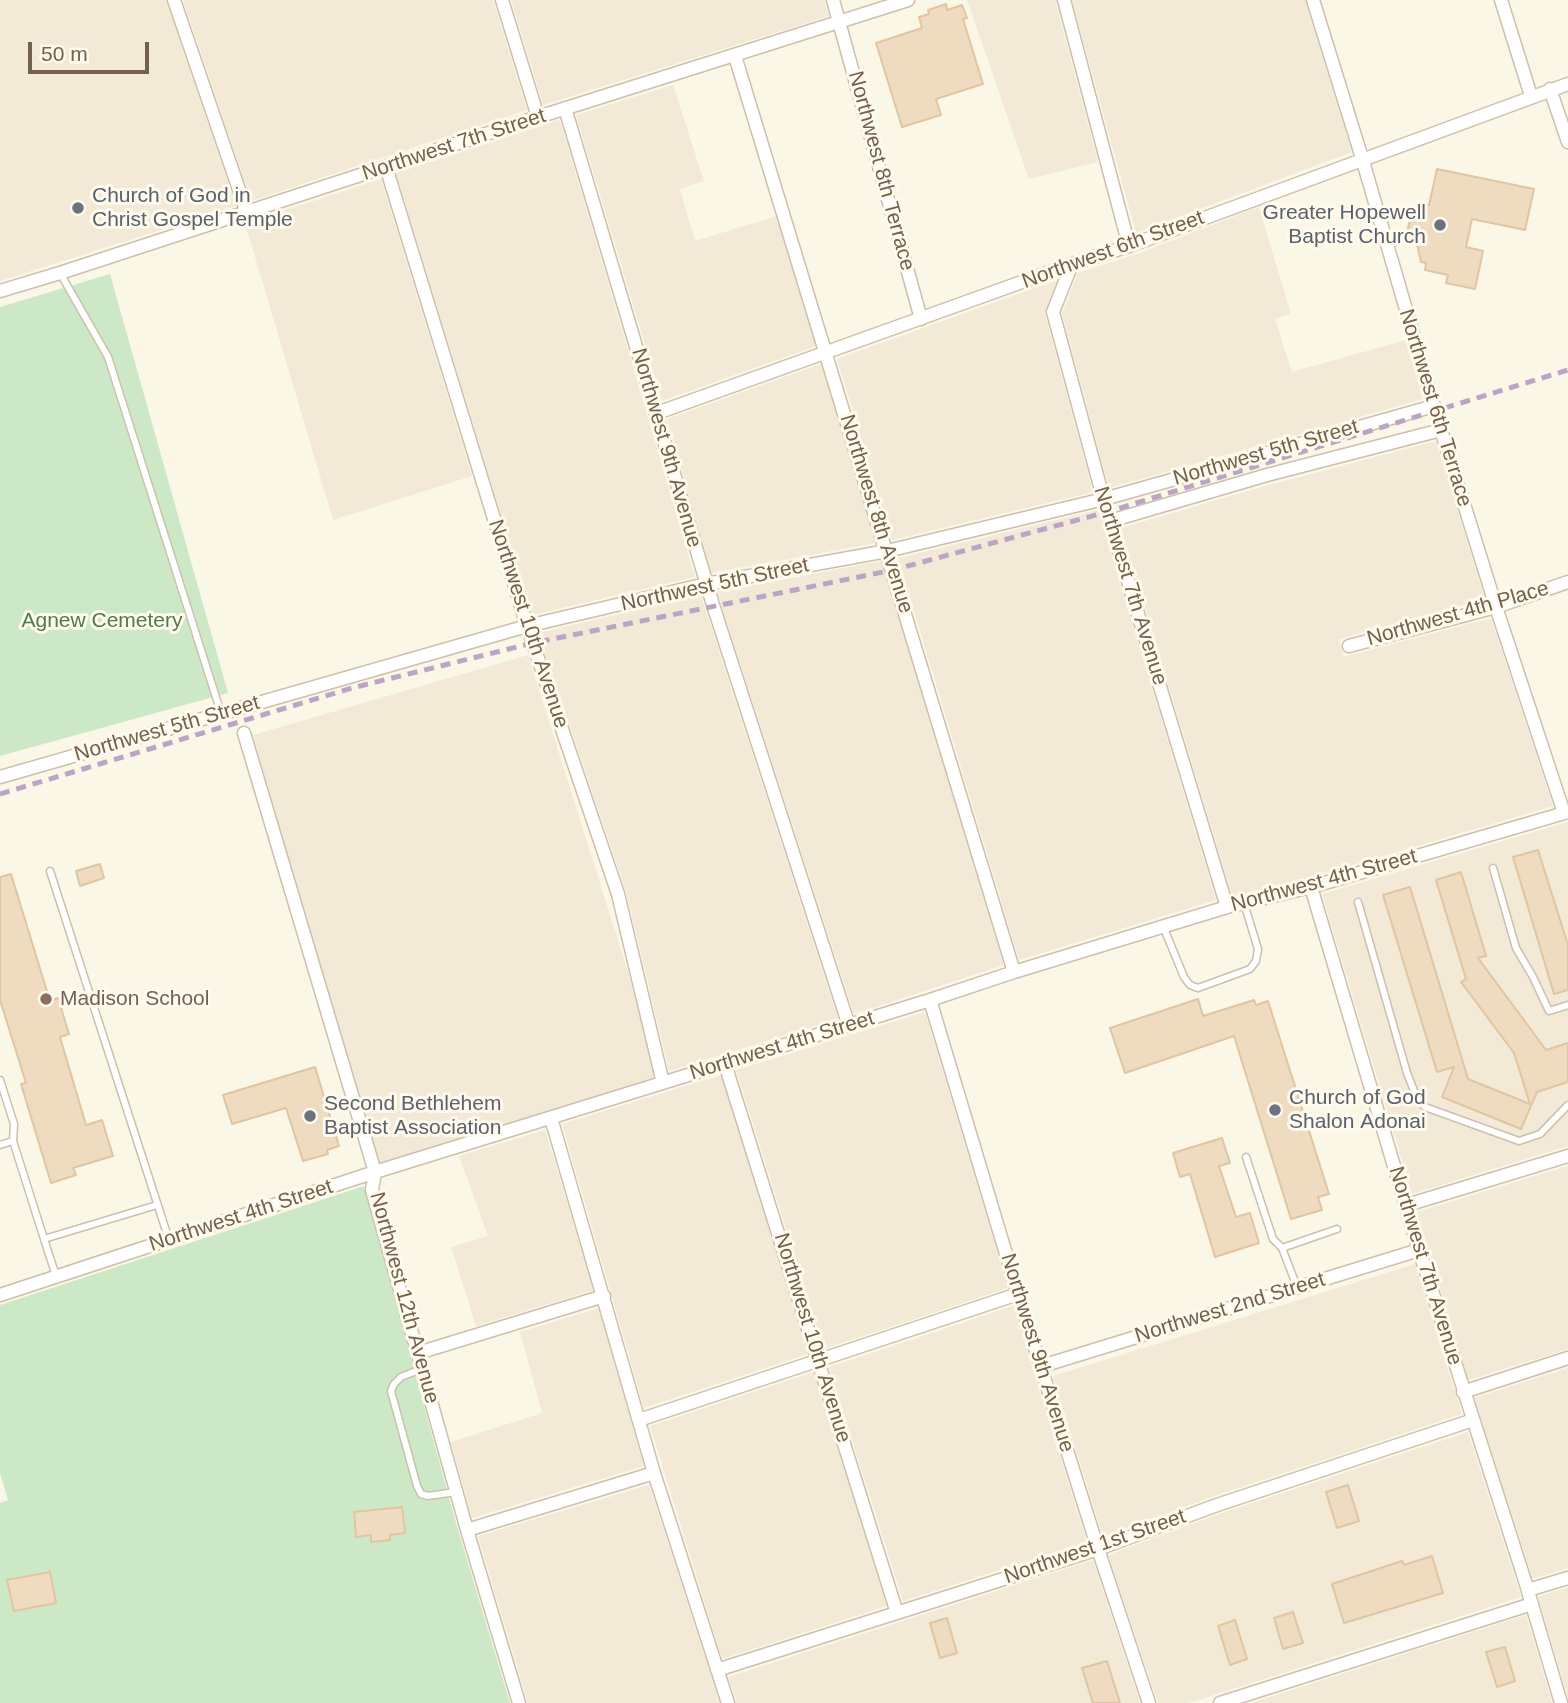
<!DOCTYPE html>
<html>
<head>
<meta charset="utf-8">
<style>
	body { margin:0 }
	#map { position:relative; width:1568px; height:1703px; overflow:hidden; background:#fbf7e7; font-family:Arial,sans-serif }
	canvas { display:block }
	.scale { position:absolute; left:28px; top:42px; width:121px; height:32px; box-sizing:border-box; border:4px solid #73614d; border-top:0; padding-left:9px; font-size:21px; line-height:24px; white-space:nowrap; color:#73614d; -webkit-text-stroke:5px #fefaed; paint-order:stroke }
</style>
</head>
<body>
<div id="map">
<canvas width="1568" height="1703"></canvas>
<div class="scale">50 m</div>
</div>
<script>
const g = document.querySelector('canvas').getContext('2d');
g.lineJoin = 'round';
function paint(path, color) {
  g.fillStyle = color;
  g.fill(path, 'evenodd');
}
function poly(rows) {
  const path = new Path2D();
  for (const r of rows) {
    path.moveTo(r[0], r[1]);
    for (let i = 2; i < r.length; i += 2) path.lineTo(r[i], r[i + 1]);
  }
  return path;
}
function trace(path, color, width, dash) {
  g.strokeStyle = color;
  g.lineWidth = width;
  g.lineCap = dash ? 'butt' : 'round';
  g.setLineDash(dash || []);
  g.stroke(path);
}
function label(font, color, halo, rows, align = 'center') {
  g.font = font + ' Arial,sans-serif';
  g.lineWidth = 6;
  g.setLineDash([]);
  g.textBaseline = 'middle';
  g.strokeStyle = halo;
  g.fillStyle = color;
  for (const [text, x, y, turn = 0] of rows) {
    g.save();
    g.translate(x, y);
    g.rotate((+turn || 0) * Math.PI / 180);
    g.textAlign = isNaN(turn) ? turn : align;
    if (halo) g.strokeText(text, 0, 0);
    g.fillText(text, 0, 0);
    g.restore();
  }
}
paint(poly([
	[0,0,166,0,236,206,0,281],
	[183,0,493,0,527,110,251,201],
	[511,0,824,0,829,16,543,105],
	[967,0,1055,0,1098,162,1029,179],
	[1072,0,1305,0,1352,152,1136,233],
	[673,85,704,181,680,189,695,241,776,216,816,346,662,401,576,115],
	[560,120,695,577,532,615,396,173],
	[381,179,472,476,333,520,245,223],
	[1259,207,1291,314,1275,319,1292,372,1406,340,1423,399,1109,488,1062,313,1078,273,1140,253],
	[1057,280,1045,314,1093,492,892,540,837,359],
	[821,364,876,543,711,573,667,419],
	[1436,441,1485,599,1339,639,1343,657,1491,618,1553,806,1308,878,1232,896,1121,528,1269,485],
	[1098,510,1216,900,1019,960,898,558],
	[882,561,1004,965,854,1014,717,592],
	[701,595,838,1019,669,1071,626,891,538,633],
	[528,655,663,1083,375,1172,253,735],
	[1568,822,1568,1146,1412,1194,1322,894],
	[925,1012,1008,1288,824,1349,736,1070],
	[721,1075,808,1354,644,1408,562,1124],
	[545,1130,594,1290,476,1326,451,1247,488,1236,459,1156],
	[1568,1166,1568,1349,1468,1380,1417,1212],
	[1415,1264,1462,1414,1214,1496,1103,1537,1053,1376],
	[1013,1306,1087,1542,903,1601,829,1367],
	[599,1308,644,1466,472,1518,451,1442,542,1413,520,1332],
	[1568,1368,1568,1568,1533,1579,1474,1398],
	[814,1372,887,1606,722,1659,650,1426],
	[1468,1432,1521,1597,1189,1703,1158,1703,1108,1555,1219,1514],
	[649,1485,720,1703,528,1703,478,1536],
	[1093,1560,1140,1703,737,1703,728,1677],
	[1568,1587,1568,1698,1538,1597],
	[1526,1615,1552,1703,1251,1703]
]), '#f2ead6');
paint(poly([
	[110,274,228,693,0,756,0,307],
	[364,1186,456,1523,510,1703,0,1703,0,1503,8,1500,0,1473,0,1305]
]), '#cde8c6');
const building = poly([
	[946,4,947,10,962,5,967,18,963,19,983,84,936,99,941,115,902,127,876,43,922,28,919,17,929,14,928,10,946,4],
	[1437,169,1534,189,1525,230,1472,219,1466,247,1483,251,1475,289,1446,283,1448,275,1425,270,1426,263,1421,262,1417,244,1405,241,1412,211,1422,213,1424,204,1429,205,1437,169],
	[1538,850,1568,945,1568,990,1554,994,1513,857,1538,850],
	[100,864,104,878,80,886,76,871,100,864],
	[1461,872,1486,956,1478,958,1546,1050,1568,1043,1568,1082,1537,1092,1521,1129,1442,1097,1454,1067,1437,1072,1383,895,1410,887,1468,1079,1530,1104,1514,1053,1461,982,1466,979,1436,880,1461,872],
	[11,874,50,1001,58,998,69,1034,60,1037,86,1125,102,1120,113,1156,73,1168,76,1175,51,1183,21,1084,26,1083,0,1000,0,877,11,874],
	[1198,999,1203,1016,1254,1000,1256,1005,1268,1001,1329,1194,1318,1197,1322,1210,1291,1219,1234,1036,1125,1073,1110,1028,1198,999],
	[315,1067,339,1146,327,1150,328,1154,303,1161,286,1108,232,1124,223,1095,315,1067],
	[1222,1138,1230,1163,1219,1166,1236,1217,1250,1213,1259,1243,1215,1257,1190,1174,1180,1177,1173,1153,1222,1138],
	[1348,1485,1359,1521,1337,1528,1326,1492,1348,1485],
	[402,1507,405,1533,390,1535,390,1540,371,1542,371,1535,356,1537,354,1512,402,1507],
	[1432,1556,1443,1593,1344,1623,1332,1584,1402,1561,1404,1565,1432,1556],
	[50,1572,56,1603,14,1611,7,1580,50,1572],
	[1293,1612,1303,1643,1283,1649,1274,1618,1293,1612],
	[947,1618,957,1653,940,1658,930,1623,947,1618],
	[1235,1620,1247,1659,1230,1665,1218,1626,1235,1620],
	[1505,1647,1515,1681,1497,1687,1486,1652,1505,1647],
	[1107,1661,1120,1703,1093,1703,1082,1668,1107,1661]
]);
paint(building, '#efdbc0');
trace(building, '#e1c5a1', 2);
const service = poly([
	[60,273,108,357,221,713],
	[1493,868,1516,948,1533,977,1549,1011,1568,1005],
	[50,871,169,1240],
	[1358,902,1407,1073,1416,1096,1425,1107,1519,1141,1540,1134,1568,1105],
	[1163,926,1184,977,1190,985,1198,988,1250,969,1256,961,1258,949,1244,903],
	[0,1080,14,1124,13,1141,44,1239,157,1205],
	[0,1145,13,1141],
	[1246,1157,1273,1239,1282,1248,1297,1287],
	[44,1239,56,1276],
	[1282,1248,1337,1229],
	[421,1369,401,1377,394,1384,391,1391,417,1486,421,1494,428,1496,456,1492]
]);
const minor = poly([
	[174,0,247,213],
	[502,0,538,117],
	[833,0,921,319],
	[1064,0,1129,246],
	[1313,0,1362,158,1441,430,1496,607,1564,813],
	[1501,0,1531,96],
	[735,56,1014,972],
	[1550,89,1568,142],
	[565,108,713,605,849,1026],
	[386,167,527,626,618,894,663,1083],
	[1072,264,1053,312,1107,512,1227,907],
	[0,291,60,273,538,117,908,0],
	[657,413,1072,264,1129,246,1568,84],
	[1110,521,1267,475,1441,430],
	[1349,646,1496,607,1568,582],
	[244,733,375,1172,372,1190,467,1530,519,1703],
	[0,777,527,626,706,584,887,551,1104,499,1434,406],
	[1311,887,1419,1250,1525,1581,1561,1703],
	[930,1000,1018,1294,1098,1549,1149,1703],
	[725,1064,897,1613],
	[551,1118,654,1473,728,1703],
	[1407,1205,1568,1156],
	[0,1295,375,1172,930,1000,1014,972,1227,907,1311,887,1568,812],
	[418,1353,604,1296],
	[1042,1366,1419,1250],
	[1463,1392,1568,1358],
	[639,1420,1018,1294],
	[467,1530,654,1473],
	[1528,1590,1568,1578],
	[717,1670,1098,1549,1217,1505,1473,1420],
	[1220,1703,1532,1604]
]);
trace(service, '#ccc0ad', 9);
trace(minor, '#ccc0ad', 15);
trace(service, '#fff', 6);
trace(minor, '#fff', 12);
trace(poly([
	[0,794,352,688,533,643,893,570,1107,512,1568,370]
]), '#bca5c4', 5, [10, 7]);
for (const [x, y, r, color] of [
	[78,208,7,"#6b7280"],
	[1440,225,7,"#6b7280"],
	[46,999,7,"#8d6e63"],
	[1275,1110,7,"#6b7280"],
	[310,1116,7,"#6b7280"]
]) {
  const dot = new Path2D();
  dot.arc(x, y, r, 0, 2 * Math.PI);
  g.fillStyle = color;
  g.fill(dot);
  trace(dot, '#fefaed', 2.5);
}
label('21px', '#73614d', '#fefaed', [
	["Northwest 7th Street",454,145,-18],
	["Northwest 8th Terrace",881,171,75],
	["Northwest 6th Street",1113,250,-20],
	["Northwest 6th Terrace",1435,408,73],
	["Northwest 9th Avenue",666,448,74],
	["Northwest 5th Street",1266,453,-16],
	["Northwest 8th Avenue",876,514,73],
	["Northwest 5th Street",715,585,-12],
	["Northwest 7th Avenue",1130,586,73],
	["Northwest 4th Place",1458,614,-16],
	["Northwest 10th Avenue",528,624,72],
	["Northwest 5th Street",167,729,-16],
	["Northwest 4th Street",1324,881,-15],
	["Northwest 4th Street",782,1046,-17],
	["Northwest 4th Street",241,1216,-18],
	["Northwest 7th Avenue",1425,1266,73],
	["Northwest 12th Avenue",404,1298,75],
	["Northwest 2nd Street",1230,1308,-17],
	["Northwest 10th Avenue",812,1338,73],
	["Northwest 9th Avenue",1037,1353,73],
	["Northwest 1st Street",1095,1547,-19]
]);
label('21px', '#5b616d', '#fefaed', [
	["Church of God in",92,196],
	["Christ Gospel Temple",92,220],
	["Greater Hopewell",1426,213,"right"],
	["Baptist Church",1426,237,"right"],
	["Church of God",1289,1098],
	["Shalon Adonai",1289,1122],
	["Second Bethlehem",324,1104],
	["Baptist Association",324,1128]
], 'left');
label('21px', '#4e7e48', '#fefaed', [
	["Agnew Cemetery",102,621]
]);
label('21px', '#785e54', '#fefaed', [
	["Madison School",60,999]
], 'left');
</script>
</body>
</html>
